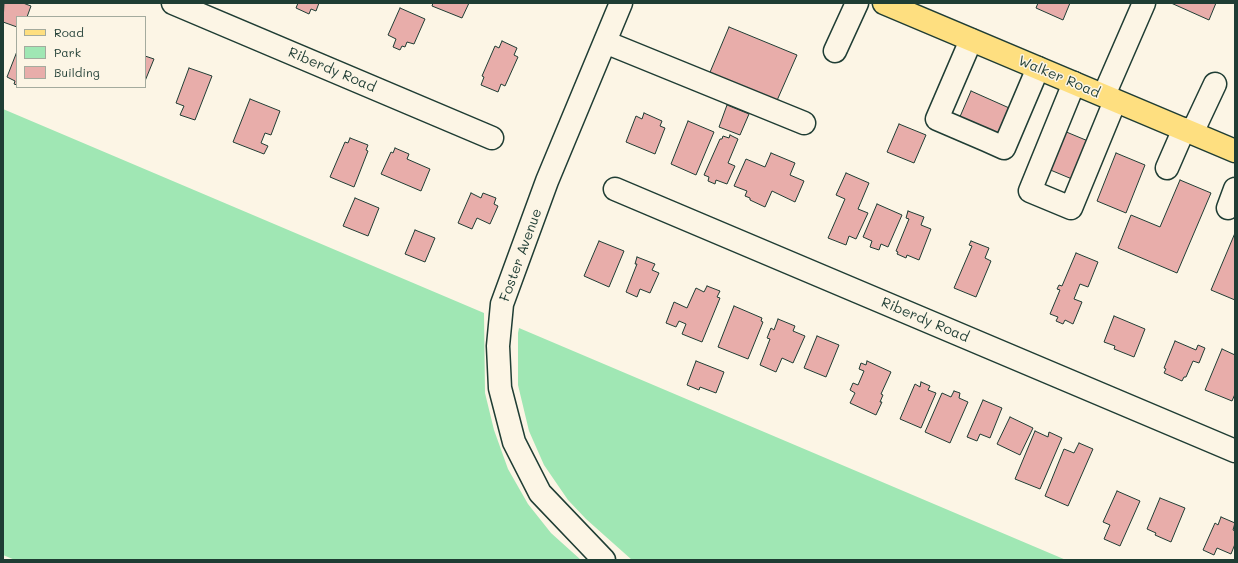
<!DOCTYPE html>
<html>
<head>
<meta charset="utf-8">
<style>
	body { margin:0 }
	#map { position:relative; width:1238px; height:563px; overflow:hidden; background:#fcf5e5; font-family:Mali,sans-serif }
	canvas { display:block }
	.frame { position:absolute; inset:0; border:4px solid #1f3d34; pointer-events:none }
	.legend { position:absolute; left:16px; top:16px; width:130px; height:72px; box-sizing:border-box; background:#fcf5e5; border:1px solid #a4ab9e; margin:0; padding:5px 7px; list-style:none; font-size:12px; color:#1f3d34 }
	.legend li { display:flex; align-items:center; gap:8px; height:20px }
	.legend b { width:20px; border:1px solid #a4ab9e }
</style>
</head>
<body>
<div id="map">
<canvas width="1238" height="563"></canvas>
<div class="frame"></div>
<ul class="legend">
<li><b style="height:5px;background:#fedf80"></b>Road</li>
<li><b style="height:11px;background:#a0e7b4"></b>Park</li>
<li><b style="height:11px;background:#e8adaa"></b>Building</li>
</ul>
</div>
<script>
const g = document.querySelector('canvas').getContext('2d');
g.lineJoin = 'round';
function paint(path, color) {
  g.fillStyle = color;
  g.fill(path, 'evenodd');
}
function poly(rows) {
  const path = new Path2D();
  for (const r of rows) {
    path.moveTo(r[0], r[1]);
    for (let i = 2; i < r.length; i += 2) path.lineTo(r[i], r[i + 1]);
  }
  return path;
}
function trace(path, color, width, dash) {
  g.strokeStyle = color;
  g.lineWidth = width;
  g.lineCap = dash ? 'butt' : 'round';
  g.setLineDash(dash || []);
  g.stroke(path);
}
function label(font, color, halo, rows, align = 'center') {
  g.font = font + ' Mali,sans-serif';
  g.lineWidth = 3;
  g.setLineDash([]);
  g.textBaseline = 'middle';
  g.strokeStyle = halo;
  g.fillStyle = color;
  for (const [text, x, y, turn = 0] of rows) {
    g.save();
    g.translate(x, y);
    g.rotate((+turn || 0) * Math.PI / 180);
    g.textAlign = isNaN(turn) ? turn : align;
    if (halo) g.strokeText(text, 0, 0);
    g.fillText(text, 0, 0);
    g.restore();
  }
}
paint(poly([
	[3,109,484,313,485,393,494,430,508,469,528,504,551,533,581,560,15,560,3,555],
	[519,328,1066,560,632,560,586,519,568,500,544,465,529,431,518,385,518,333]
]), '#a0e7b4');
const building = poly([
	[4,3,23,3,31,6,27,17,17,17,17,27,3,22,4,3],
	[297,3,319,3,316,11,311,9,309,14,296,8,298,3,297,3],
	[433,3,469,3,462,18,432,6,433,3],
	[1038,3,1070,3,1063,20,1036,8,1038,3],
	[1171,3,1216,3,1209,20,1171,3],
	[400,8,425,19,414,44,407,42,405,47,402,46,400,50,393,47,396,39,388,35,400,8],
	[729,27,797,55,775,105,708,77,729,27],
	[502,41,517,48,514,55,518,57,505,86,501,84,498,92,481,85,484,77,482,76,495,46,499,48,502,41],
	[16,54,17,55,17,85,14,84,15,81,7,77,16,54],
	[145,56,154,59,145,81,145,56],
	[189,68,212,76,195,120,180,115,184,106,176,103,189,68],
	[971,91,1016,111,1003,139,959,119,971,91],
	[250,99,280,111,271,135,265,133,261,143,268,146,264,154,233,142,250,99],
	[727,105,749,114,740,135,719,127,727,105],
	[644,113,662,121,660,126,665,128,655,154,626,142,636,116,642,119,644,113],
	[688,121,714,132,696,175,671,164,688,121],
	[899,124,926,135,914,163,887,152,899,124],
	[1064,131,1088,141,1072,179,1048,169,1064,131],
	[730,135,738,139,728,163,735,166,727,184,716,180,715,184,708,181,709,177,704,175,720,139,722,139,723,136,729,138,730,135],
	[350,138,368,145,366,150,368,151,354,187,330,177,345,142,348,143,350,138],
	[395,148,409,154,407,159,430,169,421,191,381,174,391,152,393,153,395,148],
	[771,153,795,163,790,175,804,181,795,202,772,191,765,207,750,200,750,198,745,196,747,191,734,186,746,159,765,167,771,153],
	[1116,153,1145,165,1126,213,1097,201,1116,153],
	[846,173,869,183,858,209,868,213,856,239,849,236,846,245,828,238,845,199,836,195,846,173],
	[1180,180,1211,193,1177,273,1118,248,1131,215,1160,227,1180,180],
	[471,193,481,198,483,193,496,198,494,204,498,206,490,224,477,218,472,229,458,223,471,193],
	[355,198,379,208,368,236,343,226,355,198],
	[877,204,902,215,888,247,881,244,879,250,870,247,872,241,863,237,877,204],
	[908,211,924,217,921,225,931,229,919,260,907,255,906,258,897,254,898,252,896,251,909,219,906,218,908,211],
	[415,230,435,238,425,262,405,254,415,230],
	[1235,233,1235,300,1211,290,1235,233],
	[599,241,624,251,609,287,584,276,599,241],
	[971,241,989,248,985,258,991,261,976,297,954,288,972,246,969,245,971,241],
	[1076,253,1098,262,1088,287,1080,284,1074,299,1082,302,1073,324,1065,320,1063,324,1056,321,1058,317,1050,314,1060,290,1057,289,1059,285,1062,286,1076,253],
	[637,257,655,264,652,270,659,273,650,293,640,289,637,297,626,292,637,264,635,264,637,257],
	[707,286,720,291,717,297,720,298,702,342,682,334,686,324,679,321,676,327,666,323,674,302,687,308,696,288,704,292,707,286],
	[734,306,762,318,761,321,763,322,748,359,718,347,734,306],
	[1114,316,1145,329,1134,357,1114,349,1115,346,1104,342,1114,316],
	[778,319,795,326,793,331,805,336,793,363,782,358,776,372,760,365,770,339,767,338,771,328,774,330,778,319],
	[817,336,839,345,826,377,804,368,817,336],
	[1175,341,1196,350,1198,345,1205,348,1199,363,1193,361,1186,377,1184,377,1182,381,1164,373,1166,369,1164,368,1175,341],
	[1222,349,1235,355,1235,394,1232,401,1205,390,1222,349],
	[696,361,724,372,716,393,700,387,699,390,687,385,696,361],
	[867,361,891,372,881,394,883,395,880,402,882,402,876,415,850,403,855,393,850,390,853,383,858,385,864,371,859,369,861,363,866,365,867,361],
	[921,382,930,386,928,390,936,393,921,428,900,419,915,384,920,387,921,382],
	[954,391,960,393,959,398,968,402,950,443,925,432,942,393,951,397,954,391],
	[983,400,1002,408,990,438,980,434,977,441,967,437,983,400],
	[1010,417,1033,428,1020,455,997,444,1010,417],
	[1035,431,1048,437,1049,432,1062,438,1040,489,1015,479,1035,431],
	[1079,443,1093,449,1068,506,1045,496,1064,449,1074,453,1079,443],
	[1117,491,1140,501,1120,546,1104,539,1110,525,1103,522,1117,491],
	[1160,498,1185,508,1171,542,1155,535,1156,533,1147,529,1160,498],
	[1221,517,1235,523,1233,530,1235,531,1235,544,1231,554,1217,548,1214,555,1203,550,1215,523,1218,525,1221,517]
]);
paint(building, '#e8adaa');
trace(building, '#1f3d34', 1);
const minor = poly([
	[173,3,492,138],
	[971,40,937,119,986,140,1004,148,1038,68],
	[605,42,804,123],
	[835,51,857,3],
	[1074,83,1030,191,1071,208,1115,101],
	[1104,95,1144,3],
	[1192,133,1215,84],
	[1167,168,1184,129],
	[615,189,1235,451],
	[1228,208,1235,189],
	[604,560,540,493,514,442,500,388,498,346,502,304,547,181,621,3]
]);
const major = poly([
	[884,3,1235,151]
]);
trace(minor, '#1f3d34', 25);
trace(major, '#1f3d34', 25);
trace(minor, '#fcf5e5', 22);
trace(major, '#fedf80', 22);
label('14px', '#1f3d34', '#fcf5e5', [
	["Riberdy Road",332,70,23],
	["Walker Road",1059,77,23],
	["Foster Avenue",521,255,-70],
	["Riberdy Road",925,320,23]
]);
</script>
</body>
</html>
